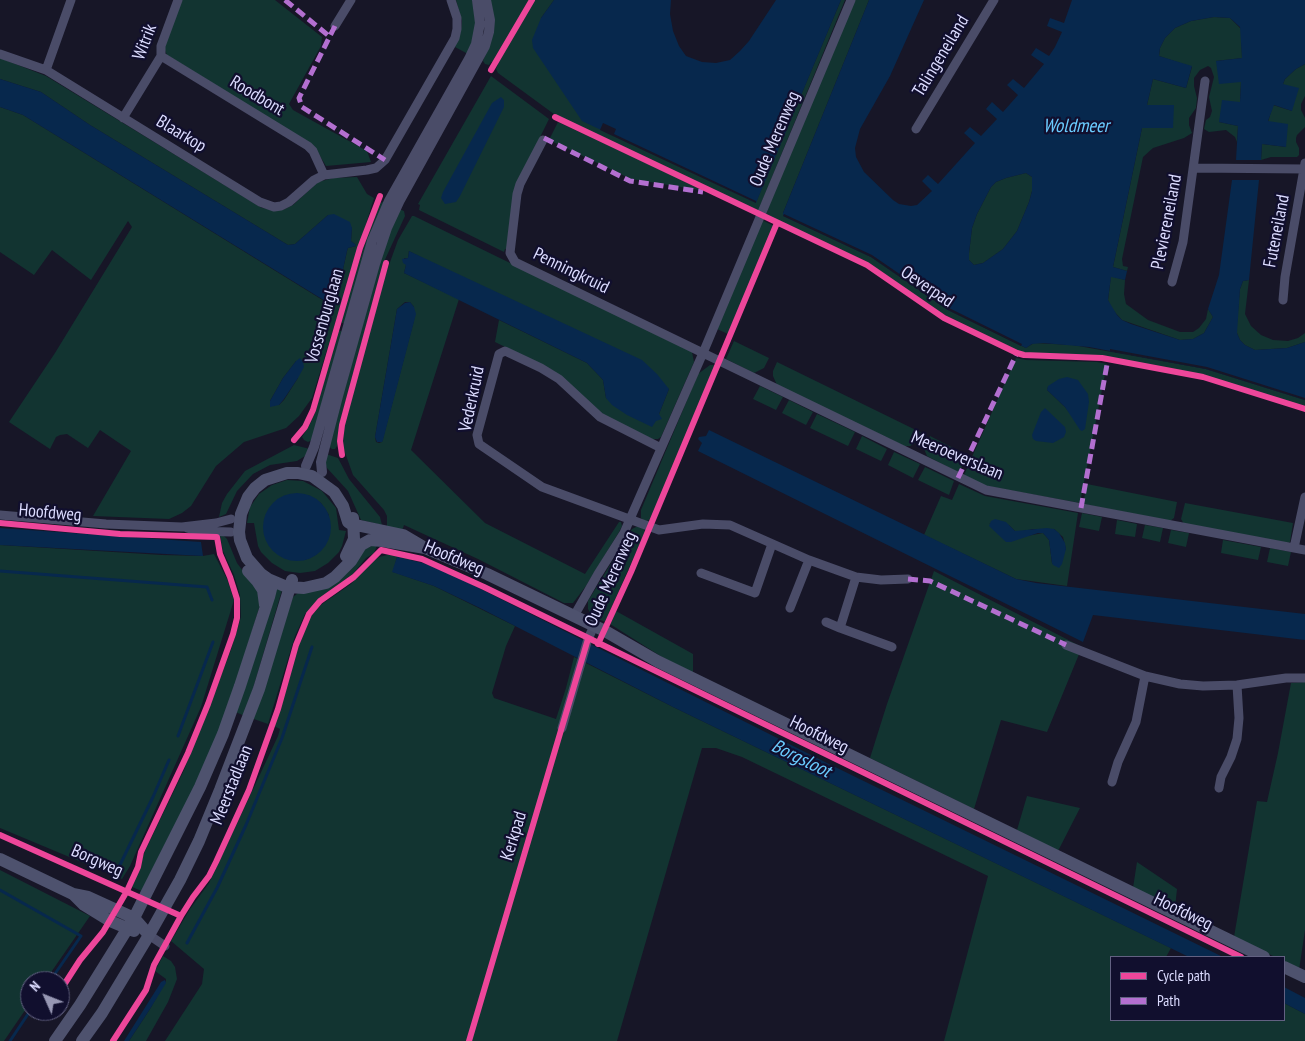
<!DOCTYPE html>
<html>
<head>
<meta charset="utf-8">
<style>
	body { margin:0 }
	#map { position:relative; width:1305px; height:1041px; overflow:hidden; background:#171627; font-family:"PT Sans Narrow",sans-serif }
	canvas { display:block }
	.legend { position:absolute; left:1110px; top:956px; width:175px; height:65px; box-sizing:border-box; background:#110f2e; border:1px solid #626182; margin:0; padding:6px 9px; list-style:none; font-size:15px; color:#dcdcff }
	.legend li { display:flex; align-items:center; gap:10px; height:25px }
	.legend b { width:25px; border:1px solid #626182 }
	.north { position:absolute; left:20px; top:971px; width:50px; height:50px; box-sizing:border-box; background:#110f2e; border:1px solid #626182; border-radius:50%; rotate:314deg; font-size:14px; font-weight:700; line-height:20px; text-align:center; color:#dcdcff }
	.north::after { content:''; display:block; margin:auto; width:18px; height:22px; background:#9797b3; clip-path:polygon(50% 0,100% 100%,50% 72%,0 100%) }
</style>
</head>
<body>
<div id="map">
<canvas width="1305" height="1041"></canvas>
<ul class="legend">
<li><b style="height:6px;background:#ed469a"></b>Cycle path</li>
<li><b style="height:6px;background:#b36fd0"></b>Path</li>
</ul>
<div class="north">N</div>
</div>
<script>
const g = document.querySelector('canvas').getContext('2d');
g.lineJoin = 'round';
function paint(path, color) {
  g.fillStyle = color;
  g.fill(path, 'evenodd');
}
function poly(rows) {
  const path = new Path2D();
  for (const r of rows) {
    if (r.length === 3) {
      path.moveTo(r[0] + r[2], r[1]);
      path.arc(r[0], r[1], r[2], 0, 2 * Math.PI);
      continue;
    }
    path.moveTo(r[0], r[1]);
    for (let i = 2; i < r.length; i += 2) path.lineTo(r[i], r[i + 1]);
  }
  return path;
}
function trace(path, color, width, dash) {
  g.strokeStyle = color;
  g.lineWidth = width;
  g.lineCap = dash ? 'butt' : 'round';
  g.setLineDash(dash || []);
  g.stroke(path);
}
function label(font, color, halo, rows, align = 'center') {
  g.font = font + ' "PT Sans Narrow",sans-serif';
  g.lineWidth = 4.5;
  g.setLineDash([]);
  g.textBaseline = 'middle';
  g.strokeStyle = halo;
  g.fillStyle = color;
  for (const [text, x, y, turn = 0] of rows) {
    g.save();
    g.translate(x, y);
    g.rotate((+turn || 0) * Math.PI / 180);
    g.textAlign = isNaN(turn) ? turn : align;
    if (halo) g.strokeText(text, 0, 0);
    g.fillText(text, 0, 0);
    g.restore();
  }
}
paint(poly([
	[182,0,275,0,322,37,321,46,289,104,293,110,367,151,371,162,326,166,314,146,167,55,164,48],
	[456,0,472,0,474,6,476,32,468,54,455,47,461,30,462,21],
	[490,0,554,0,541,18,756,202,841,0,845,0,758,211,558,117,498,73,496,69,498,64,491,62,489,65,485,64,483,61,492,37],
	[855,0,869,0,783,213,784,216,871,257,948,310,1026,348,1034,343,1073,345,1206,369,1305,400,1305,407,1203,375,1103,356,1024,354,939,312,867,262,766,215,779,178],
	[1214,17,1230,18,1241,29,1242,58,1216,61,1241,82,1240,103,1219,122,1238,126,1237,142,1235,137,1226,130,1209,132,1204,129,1206,120,1210,117,1212,111,1209,97,1214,77,1211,68,1208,66,1200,70,1194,78,1194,86,1197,98,1196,108,1189,118,1189,125,1192,133,1184,138,1153,148,1143,157,1122,259,1123,266,1128,267,1127,271,1113,267,1142,128,1173,128,1147,105,1153,79,1186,88,1192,67,1159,56,1160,48,1165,38,1175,28,1191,21],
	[0,58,46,76,262,208,283,210,293,205,318,182,333,178,357,177,367,194,374,198,312,398,299,416,286,428,244,442,216,466,191,506,182,513,169,519,93,516,131,451,100,430,88,448,67,434,60,435,56,437,50,449,9,422,55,353,132,227,128,221,91,280,52,250,34,275,0,252,0,107,23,115,329,304,335,306,347,251,348,248,356,246,355,244,351,241,352,228,328,215,295,244,288,245,90,125,41,92,0,79],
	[296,361,298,378,284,400,279,405,270,401,283,378],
	[1305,64,1305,96,1301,104,1301,110,1305,118,1305,127,1297,135,1296,138,1296,142,1299,148,1299,155,1297,157,1271,157,1261,160,1262,144,1286,147,1268,122,1273,105,1292,111,1283,84,1285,79,1296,69],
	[491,76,549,119,519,180,507,249,505,249,504,252,419,210,420,205,418,204],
	[558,122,706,191,631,179,549,140],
	[1026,173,1032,177,1032,191,1029,202,1017,231,1003,249,983,263,974,265,969,260,969,253,972,228,977,214,991,187,996,182,1006,178],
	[384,201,345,324,340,322,369,231,379,204],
	[399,209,404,211,405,216,383,264,340,422,337,446,335,449,332,449,328,446,379,261],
	[412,216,414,216,692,352,694,362,661,437,658,439,652,439,606,417,554,371,495,342,499,320,587,363,603,380,606,398,659,414,669,389,409,251,408,258,404,258,406,265,404,273,459,299,411,450,485,523,585,574,619,522,621,522,622,526,619,532,586,586,573,603,564,603,478,559,404,525,402,531,387,527,387,516,384,510,353,475,343,447,344,424,385,276,398,240],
	[405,302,410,302,414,307,414,320,382,442,379,443,376,442,375,437,397,309],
	[762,220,774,226,728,334,717,329],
	[1111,276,1125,280,1124,294,1126,304,1148,320,1180,332,1193,332,1199,328,1206,319,1208,309,1213,317,1204,333,1193,339,1180,340,1122,320,1112,309,1108,300],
	[1249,280,1245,314,1251,326,1261,335,1273,340,1288,341,1298,338,1305,333,1305,342,1287,348,1255,350,1245,345,1240,340,1237,333,1237,322,1240,289,1243,281],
	[338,330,343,332,312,440,308,442,304,440,302,437,309,426,315,413],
	[734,341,769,358,764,368,754,373,726,359],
	[1016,358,1026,360,1097,362,1107,364,1080,503,986,486,964,475],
	[1048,387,1089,402,1073,417,1065,407,1047,390],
	[777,362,922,433,917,442,910,446,904,446,777,385,773,376,773,371],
	[710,365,715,365,651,519,647,521,643,520,641,518,641,510,698,374],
	[760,386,783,397,776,410,753,399],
	[789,400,813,412,806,425,782,413],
	[817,414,855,432,848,446,810,428],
	[862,436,887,449,881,461,856,449],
	[930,436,967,455,959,473,927,456,924,449],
	[294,445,310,449,305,456,297,461,270,465,253,474,237,491,226,514,219,517,222,503,227,494,245,471],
	[894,452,920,464,913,478,888,465],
	[326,454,338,458,349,479,380,517,382,525,361,520,348,491,327,468,325,464],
	[925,467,954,481,949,495,918,480],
	[287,480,303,481,322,491,336,508,339,530,346,531,342,546,339,552,328,563,315,571,300,573,292,572,285,571,272,563,261,552,258,546,254,523,247,523,250,507,259,494,272,485],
	[308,495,321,503,329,515,317,554,305,560],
	[959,484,985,496,1078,513,1067,586,1016,579,924,535,941,496,952,500],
	[989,523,1009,525,1015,531,1019,532,1033,529,1054,529,1063,537,1066,549,1054,565,1052,563,1049,540,1043,533,1027,536],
	[1087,484,1177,502,1174,518,1170,521,1083,504],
	[1185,503,1293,523,1290,542,1288,543,1184,524,1181,519],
	[1082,513,1102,517,1099,531,1079,527],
	[1117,520,1137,524,1135,537,1115,534],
	[1145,525,1163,528,1160,542,1142,538],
	[638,526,644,529,645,532,605,622,592,616,588,609,588,601,632,529],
	[1171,530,1189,533,1186,547,1168,543],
	[222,534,227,539,237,563,258,591,260,605,230,703,192,795,144,892,132,887,145,851,184,770,210,704,231,650,241,617,240,595,234,575,223,551,220,535],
	[1223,540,1261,547,1258,560,1221,553],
	[378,543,374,553,366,558,353,574,321,597,305,614,295,636,268,724,251,718,293,597,298,593,314,590,361,551],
	[0,545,162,555,203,556,214,554,227,579,234,600,201,707,130,866,122,879,0,828],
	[1270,548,1291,552,1288,566,1267,562],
	[392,554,411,558,411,561,397,557,393,572,434,586,515,626,506,646,492,693,494,698,556,719,566,688,574,657,673,707,1171,948,1166,957,1111,957,1111,1020,1284,1020,1284,1003,1305,1014,1305,1041,944,1041,988,876,742,757,716,748,702,748,617,1041,165,1041,202,984,204,969,171,941,190,909,209,883,278,736,280,729,274,726,304,627,311,616,322,604,351,584,370,563,379,557],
	[934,571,1082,647,1047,732,1001,720,974,809,870,758,887,704],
	[276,587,282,590,245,716,233,711],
	[616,611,693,654,693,673,662,657,610,624],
	[1305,682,1305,930,1299,970,1284,962,1284,957,1275,957,1234,937,1257,801,1267,802,1278,753,1291,683],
	[1027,796,1080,808,1058,851,1017,830],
	[1137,862,1177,889,1175,908,1133,888],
	[0,870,90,916,45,981,30,981,30,1003,4,1041,0,1041],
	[163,956,171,961,175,967,177,979,168,1002,146,1041,129,1041,150,1009,166,981,166,979,155,971]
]), '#123431');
paint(poly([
	[554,0,671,0,670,14,673,31,679,46,686,56,702,62,716,63,730,60,740,51,749,41,776,0,841,0,756,203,582,121,533,48,532,40,541,18],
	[869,0,924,0,890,76,860,129,855,148,856,157,864,172,893,200,899,204,911,206,917,205,932,191,922,181,928,175,938,184,975,143,964,133,970,127,981,136,997,119,986,109,992,102,1003,112,1018,95,1007,85,1013,79,1024,88,1044,64,1031,55,1036,48,1049,56,1055,47,1062,32,1047,26,1050,18,1064,23,1072,0,1305,0,1305,64,1296,69,1285,79,1283,84,1299,88,1292,111,1274,105,1268,121,1288,124,1286,147,1262,144,1261,160,1236,160,1238,126,1219,122,1222,100,1240,102,1241,82,1219,84,1216,61,1242,58,1240,27,1230,18,1214,17,1191,21,1175,28,1165,38,1160,48,1159,56,1192,66,1186,88,1153,79,1147,105,1174,105,1173,128,1142,128,1113,267,1127,271,1125,280,1111,277,1108,300,1117,315,1122,320,1131,324,1180,340,1193,339,1204,333,1213,317,1208,309,1219,275,1232,180,1259,180,1249,280,1243,281,1240,289,1237,333,1240,340,1245,345,1255,350,1287,348,1305,342,1305,400,1206,369,1089,347,1043,343,1032,344,1026,348,948,310,871,257,783,216,783,213],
	[1026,173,1032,177,1032,191,1029,202,1017,231,1003,249,983,263,974,265,969,260,969,253,972,228,977,214,991,187,996,182,1006,178],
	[0,79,41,92,90,125,288,245,295,244,328,215,334,214,350,222,352,228,351,241,355,244,356,246,348,248,347,251,335,306,330,304,23,115,0,107],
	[501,97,504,100,504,107,460,196,456,202,445,204,441,198,443,192,492,103],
	[409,251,642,360,657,374,669,389,659,414,662,419,656,421,652,427,627,415,612,405,606,398,603,380,587,363,404,273,406,265,403,263,402,259,408,258],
	[410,302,414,307,416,314,383,440,382,442,377,442,375,437,397,309,405,303],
	[300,358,303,362,304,367,298,378,284,399,279,405,270,407,270,401,283,378,296,361],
	[1067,377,1078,380,1088,394,1089,402,1085,429,1082,431,1080,430,1065,407,1047,390,1048,386,1059,379],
	[1045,408,1065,427,1066,432,1064,437,1053,443,1036,441,1033,439,1032,435,1041,412],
	[709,430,1016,579,1036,583,1305,614,1305,640,1093,615,1083,642,698,451,702,443,698,439,699,437,706,436],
	[297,527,34],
	[995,519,1006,522,1015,531,1047,528,1054,529,1059,533,1065,543,1066,549,1062,564,1059,568,1053,565,1052,563,1049,540,1043,533,1038,533,1011,542,1006,542,989,526,991,521],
	[0,528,201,542,203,556,0,545],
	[397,557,423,563,449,573,827,763,1223,957,1189,957,673,707,480,608,434,586,392,572],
	[165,980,166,983,150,1009,129,1041,124,1041,161,982],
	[1284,987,1305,998,1305,1014,1284,1003]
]), '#07284d');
paint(poly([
	[603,123,616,129,614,134,756,201,756,203,600,130],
	[784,214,872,255,949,308,1022,344,1021,346,948,310,871,257,783,216],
	[1110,349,1207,367,1305,398,1305,400,1206,369,1110,351]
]), '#171627');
trace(poly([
	[0,571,207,587,212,600],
	[178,736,213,642],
	[118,869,153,797,169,760],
	[0,890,81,936,50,981],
	[187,943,217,888,246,825,282,738,312,647],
	[10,1041,30,1011]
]), '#07284d', 3);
trace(poly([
	[335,26,351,0],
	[0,54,46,70,260,202,274,207,281,206,289,202,314,180,324,175,367,170,376,168,385,160,455,38,457,29,457,18,451,0],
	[161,56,308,146,313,151,324,175],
	[46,70,71,0],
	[123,118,161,56,161,46,178,0],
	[916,129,994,0],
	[543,140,520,184,517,194,510,253,515,262,986,490,1305,550],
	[1194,168,1305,169],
	[1172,282,1183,242,1205,81],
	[1283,300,1285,277,1305,163],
	[661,448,600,417,559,379,541,368,505,351,499,354,477,435,479,444,542,487,659,530,703,524,730,525,809,560,856,577,881,580,908,579],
	[0,515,106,524,182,527,216,523,231,519],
	[187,528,197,531,231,532],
	[1294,548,1305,497],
	[701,573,755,593,772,544],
	[790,608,809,560],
	[574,616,598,574,624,533,630,519,703,353,851,0],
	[826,622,840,628,856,577],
	[840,628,892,647],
	[1066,645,1145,676,1180,684,1203,686,1237,685,1286,678,1305,678],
	[562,728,588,639,594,626],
	[1112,782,1118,762,1136,722,1145,676],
	[1219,788,1221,777,1231,757,1237,739,1239,718,1237,685],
	[149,935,165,946]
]), '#4a4c68', 9);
trace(poly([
	[306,466,314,447,372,241,389,201,469,59,476,44,480,23,477,0],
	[322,472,321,462,338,396,375,264,387,228,400,200,485,46,489,32,490,20,486,0]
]), '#4a4c68', 10);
trace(poly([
	[425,548,383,541,370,540,361,545,351,561,335,577,326,583,304,588,287,587,268,579,261,574,247,558,240,540,239,532,241,514,248,497,255,488,265,480,287,473,298,473,312,476,334,492,343,506,348,522,351,524,403,535,425,548,487,574,605,631,657,661,1264,957],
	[346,556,354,539,353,518],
	[248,571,257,581,263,590,265,605],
	[0,859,73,894,88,897,134,918,149,935],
	[73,894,84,905,110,921,134,931],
	[1284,967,1305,977],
	[55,1041,80,1005,134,918,200,787,223,734,240,686,269,597,271,589,268,579],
	[82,1041,102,1013,149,935,180,880,199,841,220,790,259,689,292,580]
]), '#4e526e', 12);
trace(poly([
	[285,0,329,36],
	[335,26,299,98,302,107,385,160],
	[544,138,630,181,703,192],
	[958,478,1017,353],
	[1081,508,1108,359],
	[908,579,930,581,1066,645]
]), '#b36fd0', 5, [10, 5]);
trace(poly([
	[491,70,532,0],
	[555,117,867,265,944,318,1017,353,1024,355,1102,358,1203,377,1305,409],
	[294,440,305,427,313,410,360,248,380,196],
	[342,455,340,441,342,425,386,263],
	[0,523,120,534,217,537,220,554,230,577,237,599,237,618,233,634,208,704,188,753,141,852,138,867,127,891,103,932,80,960,60,991],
	[598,644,631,572,777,223],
	[0,835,181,916],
	[113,1041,146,990,154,965,181,916,193,897,209,876,216,862,249,790,278,709,296,645,309,614,320,601,354,577,381,550,422,559,484,587,1241,957],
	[469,1041,588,639]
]), '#ed469a', 6);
label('18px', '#dcdcff', '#110f2e', [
	["Witrik",145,42,-69],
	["Talingeneiland",941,56,-59],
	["Roodbont",257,96,31],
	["Blaarkop",181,134,31],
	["Oude Merenweg",775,139,-67],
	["Pleviereneiland",1167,222,-79],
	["Futeneiland",1277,231,-79],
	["Penningkruid",571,271,26],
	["Oeverpad",927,287,34],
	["Vossenburglaan",325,316,-74],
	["Vederkruid",472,399,-78],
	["Meeroeverslaan",957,456,23],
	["Hoofdweg",50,513,5],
	["Hoofdweg",454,558,23],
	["Oude Merenweg",611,579,-66],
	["Hoofdweg",819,735,26],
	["Meerstadlaan",232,785,-68],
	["Kerkpad",514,836,-73],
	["Borgweg",97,861,24],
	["Hoofdweg",1183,912,26]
]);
label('italic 19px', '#6accff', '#110f2e', [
	["Woldmeer",1076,127],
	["Borgsloot",801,759,26]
]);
</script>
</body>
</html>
